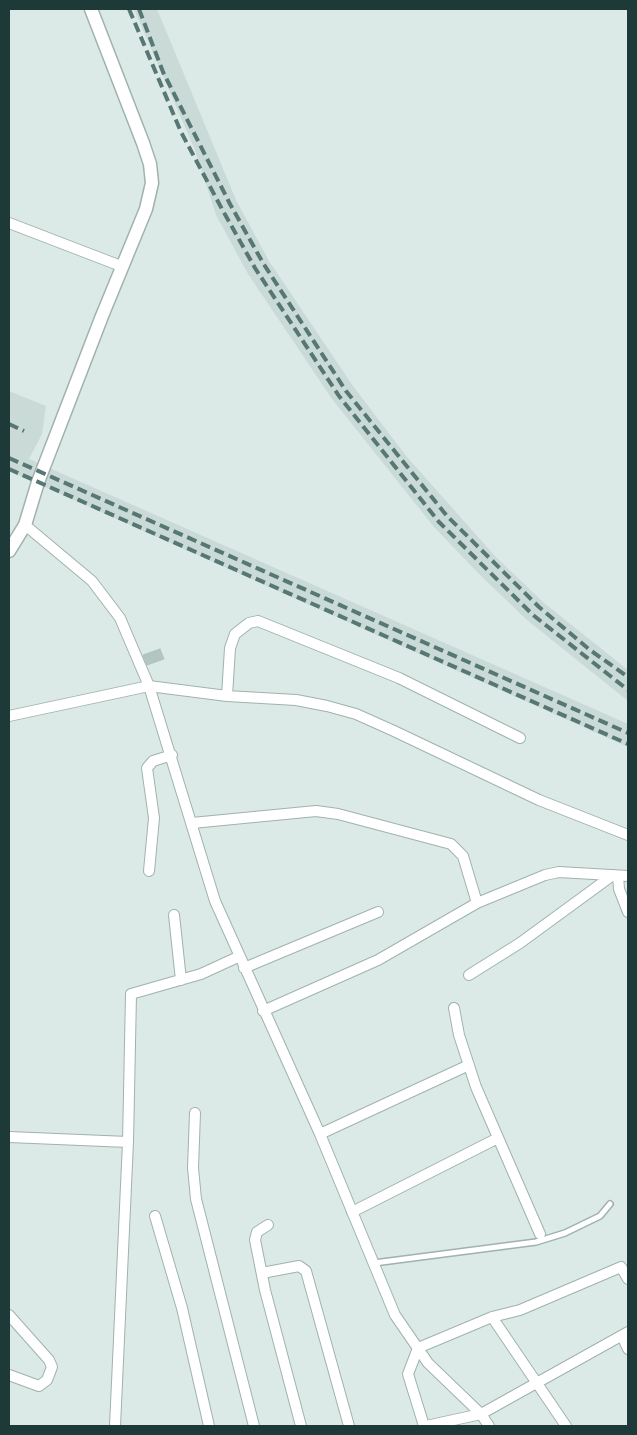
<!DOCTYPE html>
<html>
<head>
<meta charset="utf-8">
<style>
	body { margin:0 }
	#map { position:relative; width:637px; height:1435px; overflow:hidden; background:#dceae7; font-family:"Asap Condensed",sans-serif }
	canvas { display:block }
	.frame { position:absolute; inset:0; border:10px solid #1d3a38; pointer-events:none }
</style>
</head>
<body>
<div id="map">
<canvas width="637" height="1435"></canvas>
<div class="frame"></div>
</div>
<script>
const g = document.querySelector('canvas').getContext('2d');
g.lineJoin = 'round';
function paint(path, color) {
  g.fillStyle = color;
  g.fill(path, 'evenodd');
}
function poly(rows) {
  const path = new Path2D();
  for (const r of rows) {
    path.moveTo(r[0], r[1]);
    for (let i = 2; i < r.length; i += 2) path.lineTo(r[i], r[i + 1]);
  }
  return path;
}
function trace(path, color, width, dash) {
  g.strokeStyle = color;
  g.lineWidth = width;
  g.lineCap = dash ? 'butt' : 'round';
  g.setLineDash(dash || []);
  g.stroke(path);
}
paint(poly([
	[134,9,157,9,236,200,269,261,353,386,407,457,495,556,544,603,628,670,628,701,527,620,479,574,434,527,332,399,248,274,216,215,195,150],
	[9,391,46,406,42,434,29,459,628,724,628,747,9,471]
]), '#cadad6');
const building = poly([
	[160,649,164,659,147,665,143,655,160,649]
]);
paint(building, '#b2c5c0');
trace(building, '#aec4bf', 1);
const service = poly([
	[374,1263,536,1242,565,1233,600,1216,610,1204]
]);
const minor = poly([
	[9,223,121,266],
	[25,525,92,581,120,618,149,686,215,901,320,1134,395,1315,428,1363,481,1414,489,1426],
	[227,696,230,648,235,634,249,623,258,621,399,678,520,738],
	[9,716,149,686,227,696,296,700,327,706,356,714,394,731,539,800,628,835],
	[192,823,316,811,338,814,451,844,463,856,477,903,545,875,559,872,628,876],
	[149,871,154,818,147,768,153,761,172,755],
	[618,876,619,889,628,912],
	[174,915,181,980],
	[244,968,378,912],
	[469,975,520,943,613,875],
	[454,1008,459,1035,476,1087,540,1234],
	[263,1011,378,960,477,903],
	[195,1113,193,1168,196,1199,254,1426],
	[320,1134,469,1065],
	[9,1137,128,1142],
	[352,1212,498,1138],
	[155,1216,182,1308,209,1426],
	[268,1225,257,1232,255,1240,265,1290,301,1426],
	[262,1273,299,1266,306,1271,349,1426],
	[9,1315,49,1360,52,1367,47,1380,39,1386,9,1375],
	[492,1317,566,1426],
	[622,1336,628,1349],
	[115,1426,128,1142,131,994,201,974,238,957],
	[424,1426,408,1374,418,1348,492,1317,520,1310,621,1267,628,1279],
	[426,1426,481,1414,628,1332]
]);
const tertiary = poly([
	[9,551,25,525,38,482,102,316,146,209,152,183,150,164,143,143,91,9]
]);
trace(service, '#9fb2af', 8);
trace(minor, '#9fb2af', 12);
trace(tertiary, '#9fb2af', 15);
trace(service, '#fff', 5);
trace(minor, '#fff', 10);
trace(tertiary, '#fff', 12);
trace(poly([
	[129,9,181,132,222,209,255,268,339,396,439,522,533,615,628,690],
	[139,9,163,72,230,204,263,263,346,391,447,516,539,607,590,650,628,677],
	[9,424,24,431],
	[9,458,628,733],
	[9,469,628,744]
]), '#577774', 4, [10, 5]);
</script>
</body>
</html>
